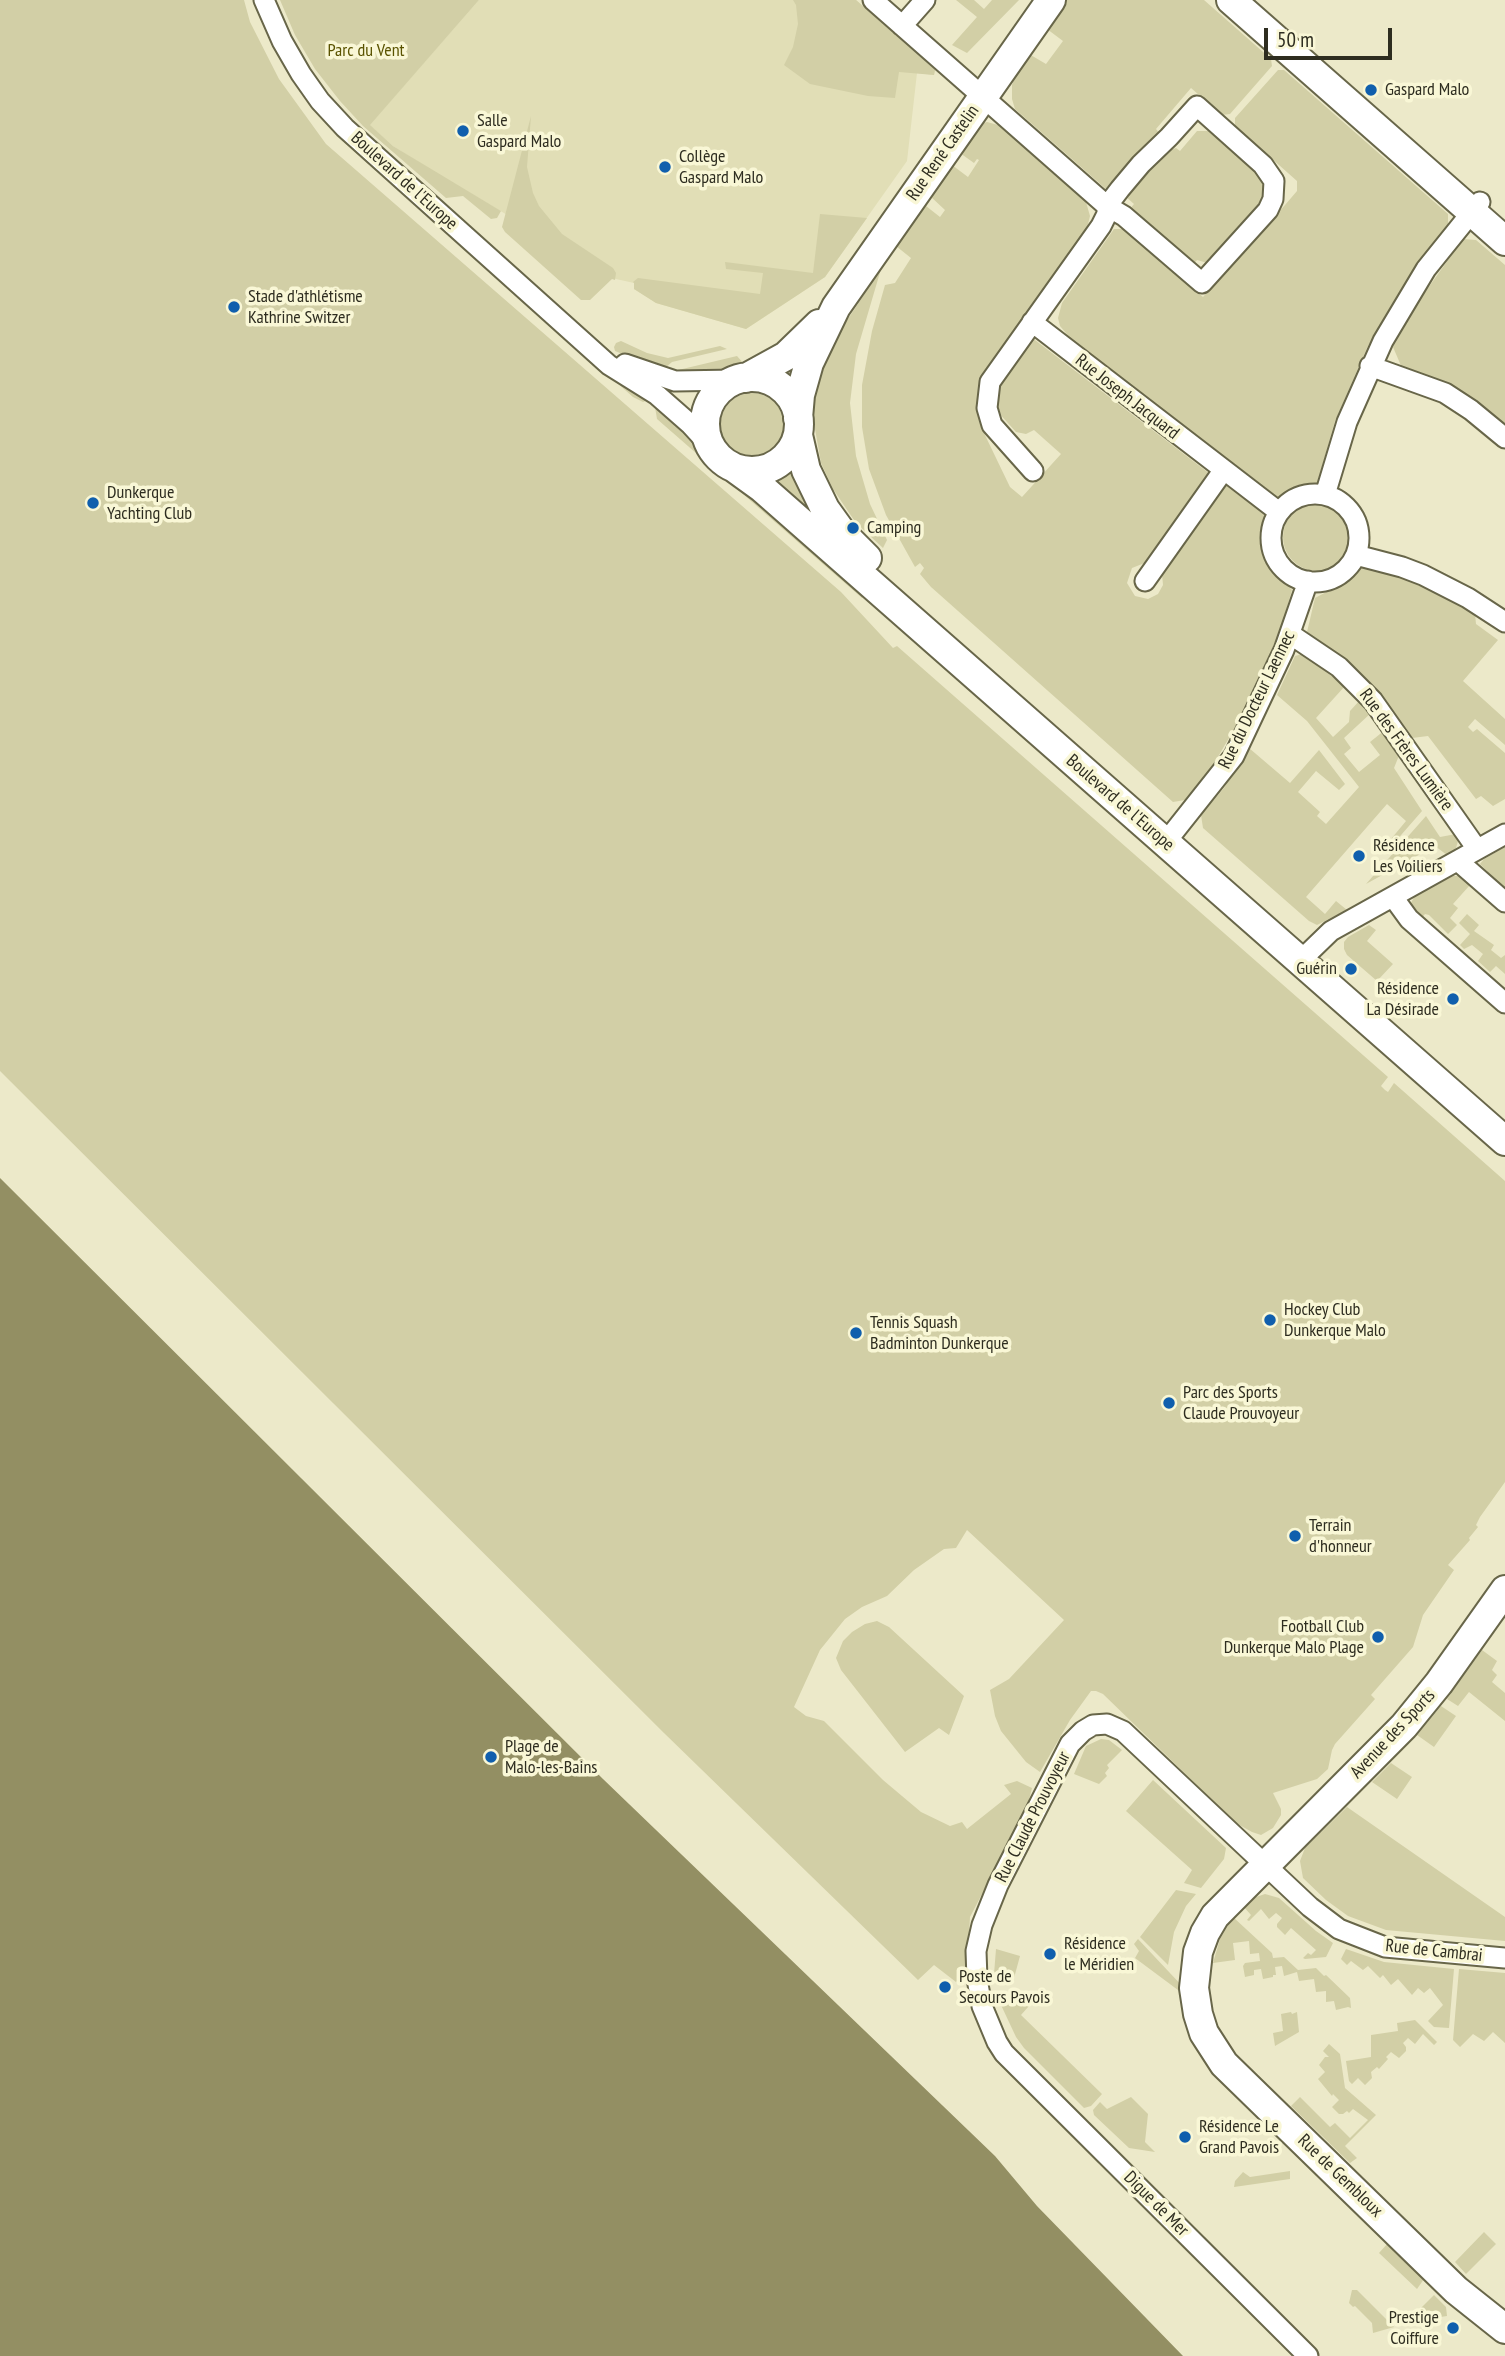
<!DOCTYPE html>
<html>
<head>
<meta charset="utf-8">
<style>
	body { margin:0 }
	#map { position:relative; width:1505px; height:2356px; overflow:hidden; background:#ece9c9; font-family:"PT Sans Narrow",sans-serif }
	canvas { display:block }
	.scale { position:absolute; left:1264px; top:28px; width:128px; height:32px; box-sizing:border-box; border:4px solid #2e2d20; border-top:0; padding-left:9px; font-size:21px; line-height:24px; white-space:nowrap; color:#2e2d20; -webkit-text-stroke:5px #f9f7d6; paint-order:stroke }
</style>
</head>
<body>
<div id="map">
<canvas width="1505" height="2356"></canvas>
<div class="scale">50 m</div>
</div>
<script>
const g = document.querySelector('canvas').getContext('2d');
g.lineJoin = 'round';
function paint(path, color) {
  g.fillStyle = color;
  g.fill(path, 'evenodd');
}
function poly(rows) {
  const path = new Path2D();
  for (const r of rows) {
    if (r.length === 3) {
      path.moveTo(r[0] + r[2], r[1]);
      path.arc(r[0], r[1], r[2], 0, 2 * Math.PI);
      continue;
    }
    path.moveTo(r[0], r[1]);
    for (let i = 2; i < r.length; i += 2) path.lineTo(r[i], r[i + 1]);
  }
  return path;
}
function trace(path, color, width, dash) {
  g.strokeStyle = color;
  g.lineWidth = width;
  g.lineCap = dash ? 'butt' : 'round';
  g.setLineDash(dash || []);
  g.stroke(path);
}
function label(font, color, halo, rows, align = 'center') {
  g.font = font + ' "PT Sans Narrow",sans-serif';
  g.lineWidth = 7;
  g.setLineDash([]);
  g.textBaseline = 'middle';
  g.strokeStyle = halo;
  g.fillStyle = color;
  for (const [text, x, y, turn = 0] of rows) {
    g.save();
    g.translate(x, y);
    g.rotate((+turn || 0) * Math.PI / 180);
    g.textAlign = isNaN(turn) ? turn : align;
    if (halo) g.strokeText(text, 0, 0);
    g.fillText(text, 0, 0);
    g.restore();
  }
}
paint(poly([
	[479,0,856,0,935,70,934,75,917,73,907,161,825,277,746,329,656,303,634,289,634,283,616,279,436,173,393,146,369,125]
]), '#e1deb6');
paint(poly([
	[0,0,244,0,250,22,279,79,326,144,841,592,893,648,897,646,1388,1077,1381,1086,1385,1090,1388,1092,1394,1083,1505,1181,1505,1482,1480,1517,1476,1525,1478,1527,1469,1538,1470,1540,1448,1565,1454,1570,1423,1615,1413,1647,1371,1695,1375,1699,1335,1744,1332,1750,1328,1769,1317,1779,1273,1793,1281,1809,1281,1815,1273,1828,1261,1835,1252,1832,1236,1823,1103,1694,1096,1691,1091,1691,1070,1720,1040,1772,1026,1762,1001,1731,995,1716,990,1690,1009,1679,1064,1620,967,1530,956,1548,944,1549,914,1570,887,1596,862,1607,845,1619,820,1650,794,1707,806,1716,824,1721,883,1780,921,1812,950,1826,962,1822,967,1829,1011,1794,1004,1785,1017,1781,1032,1788,1027,1808,970,1917,967,1971,956,1982,934,1965,918,1980,664,1733,0,1071],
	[253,0,255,0,284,63,648,400,643,402,633,397,338,137,305,99,287,72],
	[280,0,479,0,370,125,393,146,501,211,497,218,491,219,463,196,446,198,363,126,340,101,315,69,295,35],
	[793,0,856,0,935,70,934,75,899,72,895,98,868,96,810,84,784,65,793,47,798,24,796,5],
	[956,0,974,0,984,9,992,0,1019,0,967,53,952,45,977,17],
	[1067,0,1204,0,1271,59,1272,66,1230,114,1222,115,1191,88,1156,129,1160,134,1109,190,1106,189,1015,109,1012,99,1012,85,1015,77,1029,54,1046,64,1063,41,1047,29],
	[1278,70,1284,70,1448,214,1448,224,1406,282,1367,348,1335,421,1317,484,1289,492,1279,498,1071,339,1060,326,1058,318,1062,303,1114,229,1125,229,1203,297,1285,205,1297,191,1297,181,1235,126,1235,118],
	[531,116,527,167,533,193,539,206,562,234,613,268,616,273,615,280,612,279,590,300,581,300,505,232,502,227],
	[987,122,998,125,1086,202,1090,216,1087,228,995,359,979,402,983,431,1010,487,1022,497,1061,454,1034,430,1026,434,1016,432,998,412,996,404,1002,377,1031,337,1210,474,1147,562,1132,568,1127,583,1135,596,1148,599,1158,594,1163,585,1162,574,1225,485,1267,516,1262,532,1264,555,1272,569,1292,590,1281,628,1246,709,1212,767,1185,800,1173,802,931,587,920,574,924,568,920,563,915,567,886,515,869,469,862,427,862,385,872,331,885,285,895,283,911,258,896,246,922,206,926,206,940,217,945,210,930,196,952,165,968,177,979,160,977,159,974,163,960,153,980,124],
	[1197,131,1215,131,1264,173,1267,197,1211,264,1197,260,1192,266,1129,210,1134,204,1125,196,1130,185,1165,152,1176,148,1180,151],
	[820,214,867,218,825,277,746,329,656,303,634,289,634,283,633,282,638,278,760,294,763,273,726,269,725,262,813,273],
	[1463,239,1476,240,1505,265,1505,425,1458,390,1435,379,1402,368,1393,347,1423,295],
	[881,269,856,354,850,403,856,456,870,504,887,540,883,548,856,523,833,489,821,463,812,412,814,390,830,346],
	[621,341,647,353,668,358,720,346,727,349,672,362,665,368,645,363,615,351,614,347,616,343],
	[737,356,745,365,734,371,707,374,674,371],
	[752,425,32],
	[658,402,703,451,708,460,863,596,862,598,657,419,655,407],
	[795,461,827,525,762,480,777,474],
	[1317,537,34],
	[1363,566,1397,574,1440,594,1475,614,1476,624,1498,640,1463,681,1505,719,1505,745,1475,719,1468,727,1473,732,1477,729,1505,753,1505,799,1493,806,1481,796,1476,799,1428,736,1412,738,1381,695,1358,673,1307,632,1315,598,1347,581],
	[1302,654,1345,686,1316,718,1333,737,1349,722,1350,711,1360,700,1371,713,1344,738,1351,748,1344,754,1359,772,1380,755,1370,742,1385,730,1400,753,1394,768,1422,811,1395,842,1391,839,1406,821,1387,804,1306,897,1325,914,1336,901,1347,910,1317,925,1309,921,1203,828,1201,815,1224,788,1249,748,1290,783,1319,750,1345,784,1339,790,1316,771,1298,792,1320,812,1317,816,1326,824,1359,787,1307,721,1277,695,1295,656],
	[1426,816,1440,837,1456,834,1458,841,1456,848,1447,855,1435,846,1366,884],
	[1505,847,1505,889,1480,864,1484,859],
	[1453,876,1460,876,1470,885,1453,904,1458,908,1450,918,1457,925,1448,934,1429,915,1425,914,1421,919,1411,908,1411,903,1414,897],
	[1467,914,1479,925,1474,931,1494,945,1491,950,1501,958,1505,955,1505,974,1496,966,1490,972,1478,961,1483,954,1472,945,1464,949,1460,945,1470,934,1459,923],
	[1369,925,1376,930,1367,941,1393,964,1377,981,1347,955,1344,949,1344,942,1348,937],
	[877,1621,889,1627,964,1696,949,1735,939,1728,905,1752,841,1670,836,1658,843,1641,852,1632,865,1624],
	[1482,1650,1497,1661,1492,1670,1497,1675,1492,1682,1505,1693,1505,1721,1469,1692,1458,1706,1447,1699],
	[1441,1706,1456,1716,1434,1747,1417,1735],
	[1101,1739,1109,1740,1122,1750,1107,1765,1109,1768,1105,1773,1107,1776,1099,1784,1074,1774,1086,1746],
	[1391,1763,1412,1777,1397,1799,1372,1782],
	[1153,1780,1226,1848,1224,1859,1201,1888,1184,1883,1192,1870,1126,1811],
	[1347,1807,1505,1917,1505,1941,1386,1930,1348,1916,1326,1900,1303,1878,1300,1861,1305,1848],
	[1176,1890,1196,1894,1186,1906,1174,1932,1168,1965,1140,1937],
	[1265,1894,1279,1898,1316,1931,1333,1943,1326,1957,1305,1959,1303,1958,1308,1953,1311,1955,1316,1950,1291,1928,1285,1935,1277,1927,1277,1924,1282,1918,1276,1913,1269,1919,1261,1909,1249,1921,1247,1920,1251,1915,1243,1906,1250,1899],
	[1233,1917,1272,1953,1273,1958,1284,1957,1298,1970,1316,1968,1324,1976,1326,1975,1350,1998,1351,2008,1348,2007,1336,2010,1334,2001,1326,2002,1326,1991,1316,1992,1314,1979,1299,1981,1297,1972,1284,1976,1282,1966,1275,1967,1276,1975,1273,1975,1273,1977,1263,1979,1261,1969,1254,1970,1254,1975,1245,1977,1243,1966,1245,1963,1260,1961,1259,1953,1250,1954,1249,1941,1233,1943,1235,1960,1213,1963,1220,1939],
	[1138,1939,1185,1989,1182,1993,1135,1958,1139,1951,1134,1944],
	[996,1949,1020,1956,1014,1978,994,1974],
	[1346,1949,1384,1962,1454,1969,1449,2028,1434,2027,1428,2021,1443,2005,1430,1988,1424,1993,1418,1988,1412,1995,1398,1979,1391,1985,1383,1975,1380,1978,1368,1966,1363,1970,1351,1961,1347,1965,1341,1959],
	[1459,1969,1505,1973,1505,2043,1493,2032,1484,2041,1473,2034,1460,2047,1453,2040],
	[1020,1998,1029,2006,1021,2015,1102,2094,1091,2106,1084,2108,1024,2048,1016,2037,1001,2005],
	[1291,2012,1292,2014,1297,2012,1299,2032,1275,2046,1273,2033,1283,2031,1281,2014],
	[1415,2020,1437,2042,1434,2045,1423,2034,1415,2044,1408,2038,1403,2043,1406,2047,1406,2051,1399,2058,1391,2052,1386,2057,1388,2059,1379,2069,1377,2067,1371,2072,1372,2078,1365,2085,1358,2078,1352,2084,1349,2081,1346,2061,1371,2057,1371,2035,1398,2031,1397,2023],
	[1329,2044,1340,2054,1345,2088,1376,2115,1345,2146,1357,2158,1350,2163,1291,2106,1300,2097,1330,2127,1335,2123,1350,2138,1368,2120,1353,2109,1349,2113,1347,2111,1343,2114,1339,2114,1332,2107,1339,2100,1333,2094,1332,2096,1318,2079,1325,2072,1319,2065,1325,2057,1329,2057,1323,2051],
	[1131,2097,1148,2114,1145,2142,1155,2152,1129,2148,1094,2115,1093,2110,1100,2102,1107,2109],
	[1290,2171,1290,2179,1234,2187,1235,2181,1243,2172,1250,2177],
	[1484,2232,1496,2244,1466,2274,1455,2262],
	[1388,2243,1424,2279,1417,2289,1379,2253],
	[1352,2290,1357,2290,1394,2327,1373,2333,1372,2323,1355,2306,1353,2307,1349,2303],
	[1434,2295,1446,2307,1447,2316,1414,2321,1413,2314,1416,2313]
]), '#d2cfa6');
paint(poly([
	[0,1178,603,1779,995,2156,1037,2206,1183,2356,0,2356]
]), '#938f63');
const street = poly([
	[264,0,282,41,301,74,320,101,345,128,609,365,657,395,690,424,712,448],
	[873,0,1107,206,1124,216,1202,283,1268,210,1273,199,1274,181,1263,165,1197,106,1169,137,1141,164,1120,189,1107,206,1107,214,1101,226,990,382,987,408,992,425,1033,471],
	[902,26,925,0],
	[1032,322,1279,512],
	[625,364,675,381,736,380],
	[1370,366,1445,393,1471,410,1505,438],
	[1315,538,44],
	[1325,495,1347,422,1383,341,1426,269,1480,202],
	[1356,555,1402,567,1423,575,1468,598,1505,622],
	[1145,581,1223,471],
	[1290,634,1339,667,1373,701,1477,849],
	[1165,843,1234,756,1284,650,1308,581],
	[1458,861,1505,902],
	[1393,897,1409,919,1505,1003],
	[1300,961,1331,931,1505,834],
	[1308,2356,1004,2053,997,2042,982,2006,977,1979,976,1951,982,1925,998,1885,1070,1744,1083,1731,1093,1725,1107,1724,1123,1731,1310,1907,1339,1929,1385,1947,1505,1958]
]);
const secondary = poly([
	[1231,0,1505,241],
	[752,424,47],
	[746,378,786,356,819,324],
	[798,418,800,395,809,363,836,307,1051,0],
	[798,435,806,470,825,509,843,534,867,558],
	[733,467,762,488,1505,1141],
	[1505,1590,1439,1683,1404,1726,1215,1916,1205,1933,1198,1952,1194,1988,1198,2014,1204,2033,1224,2064,1456,2290,1505,2329]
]);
trace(street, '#686649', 23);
trace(secondary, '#686649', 32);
trace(street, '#fff', 19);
trace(secondary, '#fff', 28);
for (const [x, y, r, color] of [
	[1371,90,7,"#105fad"],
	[463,131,7,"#105fad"],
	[665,167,7,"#105fad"],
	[234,307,7,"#105fad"],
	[93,503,7,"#105fad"],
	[853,528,7,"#105fad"],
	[1359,856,7,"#105fad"],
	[1351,969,7,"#105fad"],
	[1453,999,7,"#105fad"],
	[1270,1320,7,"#105fad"],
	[856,1333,7,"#105fad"],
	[1169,1403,7,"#105fad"],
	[1295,1536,7,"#105fad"],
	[1378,1637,7,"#105fad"],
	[491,1757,7,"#105fad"],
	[1050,1954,7,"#105fad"],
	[945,1987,7,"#105fad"],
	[1185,2137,7,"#105fad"],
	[1453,2328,7,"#105fad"]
]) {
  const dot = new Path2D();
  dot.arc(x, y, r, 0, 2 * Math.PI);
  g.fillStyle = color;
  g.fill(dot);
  trace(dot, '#f9f7d6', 2.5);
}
label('18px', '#5a5300', '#f9f7d6', [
	["Parc du Vent",366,51]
]);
label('18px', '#2e2d20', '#f9f7d6', [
	["Gaspard Malo",1385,90],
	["Salle",477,121],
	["Gaspard Malo",477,142],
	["Collège",679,157],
	["Gaspard Malo",679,178],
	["Stade d'athlétisme",248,297],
	["Kathrine Switzer",248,318],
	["Dunkerque",107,493],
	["Yachting Club",107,514],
	["Camping",867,528],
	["Résidence",1373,846],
	["Les Voiliers",1373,867],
	["Guérin",1337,969,"right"],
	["Résidence",1439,989,"right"],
	["La Désirade",1439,1010,"right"],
	["Hockey Club",1284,1310],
	["Dunkerque Malo",1284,1331],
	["Tennis Squash",870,1323],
	["Badminton Dunkerque",870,1344],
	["Parc des Sports",1183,1393],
	["Claude Prouvoyeur",1183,1414],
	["Terrain",1309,1526],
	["d'honneur",1309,1547],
	["Football Club",1364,1627,"right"],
	["Dunkerque Malo Plage",1364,1648,"right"],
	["Plage de",505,1747],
	["Malo-les-Bains",505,1768],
	["Résidence",1064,1944],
	["le Méridien",1064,1965],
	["Poste de",959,1977],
	["Secours Pavois",959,1998],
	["Résidence Le",1199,2127],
	["Grand Pavois",1199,2148],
	["Prestige",1439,2318,"right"],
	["Coiffure",1439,2339,"right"]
], 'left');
label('18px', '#2e2d20', '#f9f7d6', [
	["Rue René Castelin",943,153,-55],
	["Boulevard de l'Europe",404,181,42],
	["Rue Joseph Jacquard",1127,397,38],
	["Rue du Docteur Laennec",1257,700,-64],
	["Rue des Frères Lumière",1406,750,54],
	["Boulevard de l'Europe",1120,803,41],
	["Avenue des Sports",1393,1734,-47],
	["Rue Claude Prouvoyeur",1033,1817,-63],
	["Rue de Cambrai",1434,1951,6],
	["Rue de Gembloux",1340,2176,44],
	["Digue de Mer",1156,2204,45]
]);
</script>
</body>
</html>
